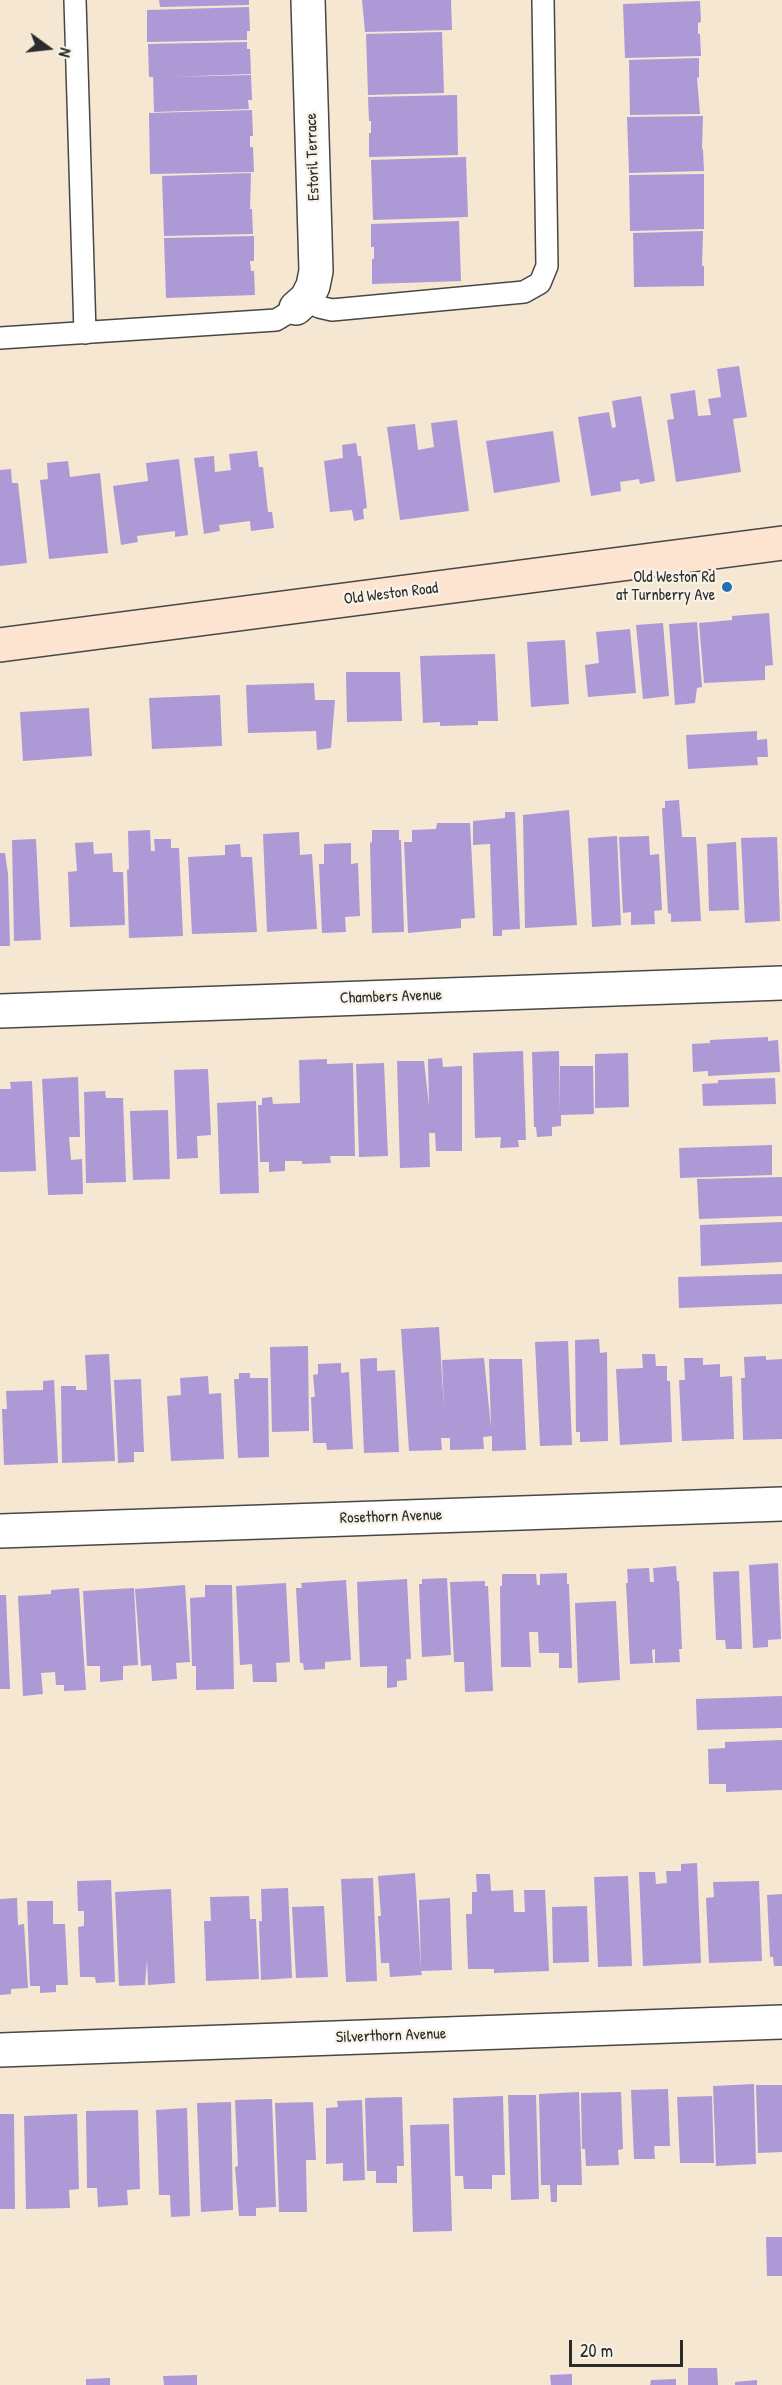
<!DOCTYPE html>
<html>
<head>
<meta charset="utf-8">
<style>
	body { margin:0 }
	#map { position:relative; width:782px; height:2385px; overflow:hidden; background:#f5e7d2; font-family:"Patrick Hand",sans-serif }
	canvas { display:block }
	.north { position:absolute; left:18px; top:18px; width:60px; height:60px; -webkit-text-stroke:4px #f7f3e8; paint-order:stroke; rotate:105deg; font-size:16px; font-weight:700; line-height:24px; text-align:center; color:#2b2b2b }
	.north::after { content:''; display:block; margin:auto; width:21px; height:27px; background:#2b2b2b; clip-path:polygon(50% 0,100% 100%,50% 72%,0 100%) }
	.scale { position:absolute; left:569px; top:2340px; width:114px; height:27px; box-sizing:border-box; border:3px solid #2b2b2b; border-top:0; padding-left:8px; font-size:18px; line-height:21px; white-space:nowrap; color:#2b2b2b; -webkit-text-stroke:4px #f7f3e8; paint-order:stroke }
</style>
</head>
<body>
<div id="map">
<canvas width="782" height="2385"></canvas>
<div class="north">N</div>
<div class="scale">20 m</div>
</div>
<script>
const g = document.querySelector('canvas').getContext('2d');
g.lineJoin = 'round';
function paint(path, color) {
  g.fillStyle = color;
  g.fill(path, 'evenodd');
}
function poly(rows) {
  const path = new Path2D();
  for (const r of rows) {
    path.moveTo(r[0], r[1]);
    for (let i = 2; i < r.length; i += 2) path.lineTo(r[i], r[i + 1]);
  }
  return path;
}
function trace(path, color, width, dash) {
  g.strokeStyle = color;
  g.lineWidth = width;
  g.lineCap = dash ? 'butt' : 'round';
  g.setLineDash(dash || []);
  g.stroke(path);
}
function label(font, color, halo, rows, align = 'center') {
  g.font = font + ' "Patrick Hand",sans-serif';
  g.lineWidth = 4.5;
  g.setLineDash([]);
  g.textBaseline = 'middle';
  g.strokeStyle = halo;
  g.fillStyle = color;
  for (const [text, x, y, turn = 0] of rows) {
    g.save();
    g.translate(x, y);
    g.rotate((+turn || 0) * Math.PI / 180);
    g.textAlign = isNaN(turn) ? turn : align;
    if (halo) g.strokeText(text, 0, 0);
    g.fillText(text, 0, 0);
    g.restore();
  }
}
paint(poly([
	[159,0,249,0,249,5,160,7],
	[362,0,451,0,452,30,365,32],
	[700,1,701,22,698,23,698,34,700,34,701,56,625,58,623,4],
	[249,7,250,31,247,31,247,40,147,42,147,10],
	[442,32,444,93,368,95,366,34],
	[247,42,247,49,250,49,251,74,171,77,251,75,252,100,248,100,249,109,154,112,153,77,149,77,148,44],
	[699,58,699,77,697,78,700,114,630,115,629,60],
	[457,95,458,155,369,157,369,133,371,133,371,121,369,121,368,97],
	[252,110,253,136,250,136,250,147,253,147,254,172,150,174,149,113],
	[703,116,702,149,703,149,704,171,629,173,627,117],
	[466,157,468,217,373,220,371,160],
	[251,173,250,209,252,209,253,234,164,236,162,176],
	[704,174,704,229,630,231,629,175],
	[459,221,461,281,372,284,372,259,374,259,374,247,371,247,371,224],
	[703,231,702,266,704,266,704,286,634,287,633,233],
	[254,236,254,261,250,261,251,271,254,271,255,295,166,298,164,238],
	[739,366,747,417,733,419,741,472,676,482,667,420,674,419,670,394,695,390,698,416,711,415,708,399,721,397,717,369],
	[641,396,655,481,640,484,639,479,620,482,621,491,591,496,578,417,609,412,612,428,616,427,612,401],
	[457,420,469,511,400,520,387,427,415,424,418,450,434,447,431,423],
	[553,431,560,482,494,493,486,441],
	[356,443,358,456,361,456,367,508,363,509,364,519,354,521,352,510,330,512,324,461,343,458,342,445],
	[257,451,259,467,263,467,268,512,272,512,274,528,251,531,250,521,219,525,220,531,204,534,194,458,214,456,215,472,231,470,229,454],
	[179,459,188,535,175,537,175,531,137,536,138,542,121,545,113,486,148,481,146,463],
	[68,461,70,477,100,473,108,553,49,559,40,480,48,479,47,463],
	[11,469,12,483,18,483,27,563,0,566,0,470],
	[769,613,773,665,765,666,765,680,704,683,699,623,732,620,732,616],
	[697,622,702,687,697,688,695,703,675,705,669,624],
	[663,623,669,696,643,699,636,625],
	[630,629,636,693,588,697,585,665,599,663,596,632],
	[565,640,569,704,531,707,527,642],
	[495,654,498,721,478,721,478,725,440,726,440,722,423,723,420,656],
	[346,672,400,672,402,721,347,722],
	[314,683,315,700,335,700,331,748,317,750,316,731,248,733,246,685],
	[220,695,222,746,152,749,149,698],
	[89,708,92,756,23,761,20,712],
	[757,731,757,740,767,739,768,757,757,757,758,765,688,769,686,735],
	[679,800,682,837,696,837,701,921,671,922,671,914,668,913,662,808,665,808,665,801],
	[569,810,577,925,525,928,523,815],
	[505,812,515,812,520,929,502,930,502,936,493,936,490,844,473,845,473,821,505,818],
	[437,823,470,823,475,918,461,919,461,928,408,933,404,842,412,842,412,830,436,829],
	[150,830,151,851,155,851,154,839,171,839,171,848,179,848,183,936,129,938,127,870,129,869,128,831],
	[372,830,399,830,399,840,401,840,404,932,372,933,370,843,372,842],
	[299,832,300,855,312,854,317,929,267,932,263,834],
	[617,836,621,925,592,927,588,838],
	[649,836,650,855,659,854,662,910,654,911,655,924,631,925,631,912,623,913,619,837],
	[777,837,780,921,745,923,741,838],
	[36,839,41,940,14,941,12,840],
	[93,842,94,854,112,853,113,872,123,872,125,925,70,927,68,872,77,871,75,843],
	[736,842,739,910,709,911,707,844],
	[351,843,351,864,358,863,360,916,345,917,346,932,322,933,319,864,324,864,324,844],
	[240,844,241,857,252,857,257,932,192,934,188,857,225,855,225,845],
	[0,853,5,853,8,874,10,946,0,946],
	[768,1037,768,1041,778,1040,780,1072,708,1076,708,1071,693,1072,692,1044,710,1043,710,1040],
	[523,1051,526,1140,518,1140,519,1147,500,1148,501,1137,475,1138,473,1053],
	[559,1051,560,1112,560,1066,593,1066,594,1114,561,1115,561,1126,552,1127,552,1136,537,1137,536,1127,534,1127,532,1052],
	[628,1053,629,1107,595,1108,595,1054],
	[442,1058,443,1067,462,1066,462,1151,436,1151,435,1133,429,1133,430,1167,400,1168,397,1061,424,1061,429,1106,428,1059],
	[327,1059,327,1064,353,1063,355,1156,330,1156,331,1163,302,1164,302,1161,285,1161,285,1171,269,1172,269,1162,260,1162,258,1105,262,1105,262,1098,272,1097,273,1104,300,1103,299,1060],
	[384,1063,388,1156,359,1157,356,1064],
	[208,1069,211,1135,197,1136,198,1158,177,1159,174,1070],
	[78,1077,80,1137,69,1137,71,1160,82,1159,83,1194,48,1195,42,1079],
	[775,1078,776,1104,703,1106,702,1084,718,1083,718,1080],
	[32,1081,36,1171,0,1172,0,1089,11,1089,10,1082],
	[105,1091,106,1098,123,1098,126,1182,86,1183,84,1092],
	[256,1101,259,1193,220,1194,217,1103],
	[168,1110,170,1179,133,1180,130,1111],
	[772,1145,772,1175,680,1178,679,1148],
	[782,1177,782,1216,699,1219,697,1179],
	[782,1222,782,1262,701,1266,700,1225],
	[782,1274,782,1304,679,1308,678,1277],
	[439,1327,444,1409,442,1360,484,1358,491,1428,489,1359,522,1359,526,1450,492,1451,492,1436,483,1437,484,1449,450,1450,450,1438,441,1438,442,1450,409,1451,401,1329],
	[599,1339,600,1353,607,1352,608,1441,580,1442,580,1432,576,1432,575,1340],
	[568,1341,572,1445,540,1446,535,1342],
	[308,1346,309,1431,272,1432,270,1347],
	[109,1354,115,1461,62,1463,61,1386,76,1386,76,1390,87,1390,85,1355],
	[642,1354,655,1354,656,1366,667,1366,667,1381,670,1381,672,1442,620,1445,616,1369,643,1368],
	[766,1356,766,1360,782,1359,782,1439,743,1440,741,1378,745,1378,744,1357],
	[377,1358,377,1371,395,1370,399,1452,364,1453,360,1359],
	[684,1358,703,1358,703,1365,720,1364,720,1377,732,1376,734,1439,682,1441,679,1380,685,1380],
	[341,1363,341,1373,349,1372,353,1449,327,1450,326,1443,313,1443,311,1397,315,1397,313,1375,318,1374,318,1364],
	[239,1373,250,1373,250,1378,268,1378,269,1457,238,1458,234,1379,239,1379],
	[208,1376,209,1394,221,1393,224,1459,171,1461,167,1396,181,1395,180,1378],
	[141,1379,144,1452,134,1452,134,1462,118,1463,114,1380],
	[54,1380,58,1463,4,1465,2,1409,7,1409,6,1391,43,1390,43,1381],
	[778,1563,781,1639,768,1640,768,1647,753,1648,749,1565],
	[676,1566,677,1581,679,1581,682,1649,679,1649,680,1662,655,1663,655,1649,652,1650,653,1663,630,1664,626,1583,628,1583,627,1569,649,1568,650,1582,654,1582,653,1568],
	[739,1571,742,1649,726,1649,725,1640,716,1640,713,1572],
	[567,1573,567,1584,569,1584,572,1668,559,1668,559,1653,539,1653,538,1632,529,1632,531,1667,501,1667,500,1586,502,1586,502,1574,536,1574,537,1585,540,1585,540,1574],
	[447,1578,451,1655,422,1657,419,1584,422,1584,422,1579],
	[407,1579,411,1659,406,1659,407,1680,397,1681,397,1687,387,1688,387,1666,360,1667,357,1582],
	[346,1580,351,1660,325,1662,325,1669,304,1670,303,1663,300,1663,296,1588,302,1588,301,1583],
	[485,1581,485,1586,488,1586,493,1691,465,1692,464,1662,454,1662,450,1582],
	[286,1583,290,1662,276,1663,277,1682,253,1682,252,1664,240,1665,236,1586],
	[185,1585,190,1662,176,1663,177,1679,152,1681,151,1665,141,1666,135,1589],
	[205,1585,232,1585,234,1689,196,1690,196,1666,192,1666,190,1598,205,1597],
	[79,1588,86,1690,64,1691,64,1685,56,1685,55,1672,41,1673,43,1694,23,1696,18,1596,51,1594,51,1590],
	[134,1588,138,1665,123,1666,123,1680,100,1682,100,1666,87,1666,83,1591],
	[0,1595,6,1595,10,1689,0,1689],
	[616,1601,620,1680,578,1683,575,1603],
	[782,1696,782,1728,697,1730,696,1699],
	[782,1740,782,1790,726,1792,726,1784,709,1784,708,1749,725,1748,725,1742],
	[697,1863,701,1963,643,1966,639,1872,655,1872,656,1884,667,1883,666,1871,681,1871,681,1864],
	[415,1873,421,1969,419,1900,450,1898,452,1970,421,1971,422,1975,390,1977,389,1963,381,1963,378,1916,381,1916,378,1876],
	[476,1874,490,1874,491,1891,513,1890,514,1912,525,1912,524,1890,545,1890,549,1971,494,1973,494,1969,468,1969,466,1914,472,1914,472,1892,477,1892],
	[628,1876,632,1966,598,1967,594,1877],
	[373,1878,377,1981,346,1982,341,1879],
	[111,1880,115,1982,96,1983,95,1977,80,1977,78,1927,84,1926,84,1911,78,1911,77,1881],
	[759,1881,762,1961,709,1963,706,1898,714,1897,713,1882],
	[288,1888,292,1978,261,1980,259,1921,262,1921,261,1889],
	[171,1889,175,1983,148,1985,147,1960,145,1985,119,1986,115,1892],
	[782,1894,782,1966,774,1966,773,1957,770,1957,767,1895],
	[249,1896,250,1919,256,1919,259,1979,206,1981,204,1921,211,1921,210,1897],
	[17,1898,18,1925,24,1924,28,1988,11,1989,11,1994,0,1995,0,1899],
	[27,1901,53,1901,53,1924,65,1924,68,1985,56,1985,56,1992,40,1993,40,1986,30,1986],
	[324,1906,328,1977,296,1978,292,1907],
	[587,1906,589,1962,553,1963,552,1907],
	[754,2084,756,2164,716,2166,713,2086],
	[756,2085,782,2085,782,2152,758,2153],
	[668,2089,670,2146,654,2146,655,2159,634,2159,631,2090],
	[579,2092,582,2185,557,2185,557,2202,551,2202,550,2185,541,2185,539,2094],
	[621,2092,623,2149,618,2150,619,2165,586,2166,585,2149,582,2149,581,2093],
	[508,2095,536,2095,539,2199,511,2200],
	[503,2096,505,2175,492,2175,492,2189,464,2189,463,2176,455,2176,453,2098],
	[712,2096,714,2163,680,2163,677,2097],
	[402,2097,404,2166,397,2166,397,2183,376,2183,376,2171,367,2171,365,2098],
	[272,2099,276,2207,256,2208,256,2216,239,2216,235,2167,238,2166,235,2100],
	[362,2100,365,2180,343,2181,343,2163,326,2164,326,2108,338,2107,337,2101],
	[231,2102,233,2210,201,2212,197,2103],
	[313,2102,316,2160,306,2160,307,2212,279,2212,275,2103],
	[187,2108,190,2216,171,2217,170,2195,159,2195,156,2110],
	[138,2110,140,2189,127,2190,128,2205,98,2207,97,2188,87,2188,86,2111],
	[0,2114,14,2114,15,2209,0,2209],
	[77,2114,79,2189,69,2190,70,2208,26,2209,24,2116],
	[449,2124,452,2231,413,2232,410,2125],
	[766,2237,782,2237,782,2276,767,2276],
	[688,2368,717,2368,718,2385,688,2385],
	[572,2374,572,2385,551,2385,550,2375],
	[197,2375,197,2385,164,2385,163,2376],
	[110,2378,110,2385,86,2385,86,2379],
	[676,2379,676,2385,650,2385,651,2380],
	[757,2380,757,2385,735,2385,735,2382]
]), '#ad99d6');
const service = poly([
	[75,0,85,333],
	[307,298,319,307,332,310,524,292,540,283,547,266,543,0],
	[0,338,276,320,296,308]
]);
const minor = poly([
	[296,308,307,298,313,286,316,271,308,0],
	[0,1011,782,983],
	[0,1531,782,1504],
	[0,2050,782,2022]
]);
const secondary = poly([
	[0,645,782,543]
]);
trace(service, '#494744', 24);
trace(minor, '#494744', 36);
trace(secondary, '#494744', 36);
trace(service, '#fff', 21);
trace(minor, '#fff', 33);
trace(secondary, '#fde4d0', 33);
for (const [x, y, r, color] of [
	[727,587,6,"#1f6fb2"]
]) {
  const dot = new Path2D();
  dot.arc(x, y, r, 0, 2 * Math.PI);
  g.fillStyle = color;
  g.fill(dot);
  trace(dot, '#f7f3e8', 2);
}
label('16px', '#2b2b2b', '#f7f3e8', [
	["Estoril Terrace",313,157,-92],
	["Old Weston Road",391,594,-7],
	["Chambers Avenue",391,997,-2],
	["Rosethorn Avenue",391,1517,-2],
	["Silverthorn Avenue",391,2036,-2]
]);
label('16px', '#2b2b2b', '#f7f3e8', [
	["Old Weston Rd",715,578],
	["at Turnberry Ave",715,596]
], 'right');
</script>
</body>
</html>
